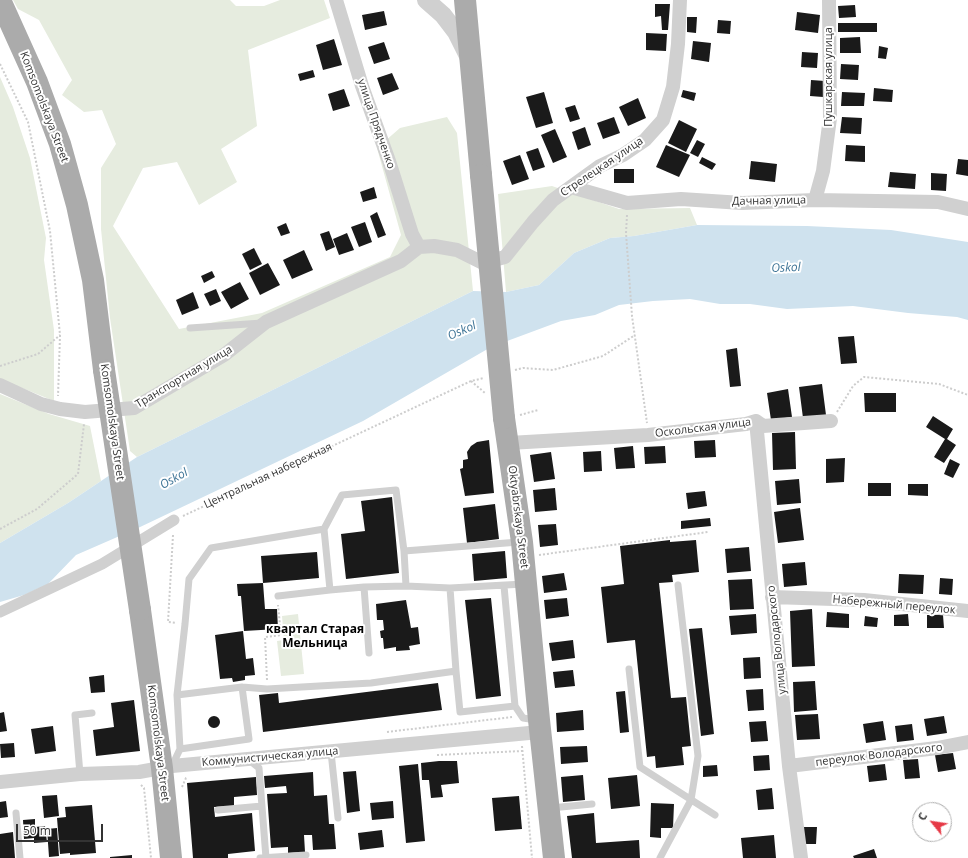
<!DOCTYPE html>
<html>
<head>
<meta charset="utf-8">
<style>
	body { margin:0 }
	#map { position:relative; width:968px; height:858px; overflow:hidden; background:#fff; font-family:"Open Sans",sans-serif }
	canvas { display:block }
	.north { position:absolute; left:912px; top:802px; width:40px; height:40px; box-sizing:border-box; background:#fff; border:1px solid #adadad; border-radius:50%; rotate:300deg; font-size:11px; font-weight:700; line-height:16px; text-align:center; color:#333 }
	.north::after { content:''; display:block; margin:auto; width:14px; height:18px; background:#e63946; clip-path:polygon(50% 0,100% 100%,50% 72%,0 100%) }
	.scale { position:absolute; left:16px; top:824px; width:87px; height:18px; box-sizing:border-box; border:2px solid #333; border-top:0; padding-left:5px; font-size:12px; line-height:14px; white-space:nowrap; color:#333; -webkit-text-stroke:3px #fff; paint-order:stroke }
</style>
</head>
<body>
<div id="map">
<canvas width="968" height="858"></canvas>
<div class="north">С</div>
<div class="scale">50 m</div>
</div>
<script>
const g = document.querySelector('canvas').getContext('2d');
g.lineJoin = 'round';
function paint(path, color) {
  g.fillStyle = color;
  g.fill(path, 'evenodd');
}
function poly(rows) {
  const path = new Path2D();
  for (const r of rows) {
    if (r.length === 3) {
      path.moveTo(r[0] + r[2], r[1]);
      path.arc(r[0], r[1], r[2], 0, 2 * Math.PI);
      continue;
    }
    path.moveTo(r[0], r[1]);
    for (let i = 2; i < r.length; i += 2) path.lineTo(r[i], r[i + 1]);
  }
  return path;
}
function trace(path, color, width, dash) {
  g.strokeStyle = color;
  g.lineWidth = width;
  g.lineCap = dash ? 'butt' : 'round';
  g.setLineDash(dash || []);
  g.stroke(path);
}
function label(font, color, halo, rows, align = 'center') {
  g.font = font + ' "Open Sans",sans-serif';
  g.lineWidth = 4;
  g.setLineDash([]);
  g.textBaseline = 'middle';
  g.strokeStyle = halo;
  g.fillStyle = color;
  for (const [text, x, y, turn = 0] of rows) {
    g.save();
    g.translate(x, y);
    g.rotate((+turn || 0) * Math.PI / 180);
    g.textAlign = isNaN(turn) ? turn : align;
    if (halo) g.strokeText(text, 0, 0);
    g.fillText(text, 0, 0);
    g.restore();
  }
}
paint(poly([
	[13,0,230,0,236,6,264,6,280,0,324,0,330,18,248,50,257,126,221,149,237,182,199,205,177,162,143,168,113,226,179,329,262,313,390,257,401,235,377,148,400,128,447,117,457,133,473,291,137,457,130,451,110,318,101,229,101,168,116,144,102,110,84,112,62,95,72,80,39,20,18,9],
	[0,77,13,107,30,158,46,238,44,260,54,330,54,401,0,379],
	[552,186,619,209,690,208,697,225,634,236,610,238,574,253,539,285,506,292,498,194],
	[0,394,49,414,90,426,101,481,68,503,0,543],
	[298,614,304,674,281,676,277,641,284,640,282,616]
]), '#e6ecdf');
paint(poly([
	[697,225,807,226,891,230,968,242,968,320,957,317,908,313,853,306,787,309,750,304,720,304,690,299,653,301,619,305,595,315,561,321,491,347,363,421,138,528,76,555,48,584,24,595,0,602,0,543,68,503,137,457,473,291,506,292,539,285,574,253,610,238,634,236]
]), '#cfe2ee');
paint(poly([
	[655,4,670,4,668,30,662,30,661,16,655,17],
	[855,5,856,17,839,18,838,6],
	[384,11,387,25,365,30,362,15],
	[797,12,820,15,818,33,795,30],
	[687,17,697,17,696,33,687,32],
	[718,20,731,21,730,34,717,33],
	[838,23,877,23,877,32,838,32],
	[646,33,667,34,666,51,646,50],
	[860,37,861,53,840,53,840,38],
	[334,39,342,65,323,70,316,45],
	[693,41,711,43,709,62,691,59],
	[384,42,390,59,374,64,368,47],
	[879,46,888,48,886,59,878,58],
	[802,52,818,53,817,68,801,67],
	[841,64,859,65,858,80,840,79],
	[313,70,315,77,300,81,298,74],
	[392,73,399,89,383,95,377,78],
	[811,80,825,81,823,97,810,96],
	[874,88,893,90,892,102,873,101],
	[344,89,350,106,333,111,328,94],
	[683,90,696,93,694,101,681,97],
	[544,92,553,123,536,128,526,97],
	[842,92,865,93,864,106,841,106],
	[638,98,646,118,628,126,619,107],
	[575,105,580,119,570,122,565,108],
	[614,117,620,133,603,139,597,123],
	[842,117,862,118,861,134,840,133],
	[679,120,697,129,686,152,668,143],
	[585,127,591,145,578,150,572,132],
	[555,129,567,157,553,163,541,135],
	[697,140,705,144,698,157,690,153],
	[666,145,690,155,679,177,656,167],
	[846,145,865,146,865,162,845,161],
	[538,148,545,167,533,171,526,152],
	[520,155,529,179,512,185,503,161],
	[702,157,716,164,712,170,699,163],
	[958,159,968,160,968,176,956,174],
	[751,161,777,164,775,182,749,179],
	[614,169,634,169,634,183,614,183],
	[890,172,916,174,915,189,888,187],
	[931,173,947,174,946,191,931,190],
	[374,187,377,198,363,202,360,192],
	[377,212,386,235,378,238,370,216],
	[365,222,372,242,359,247,351,227],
	[286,223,290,233,281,236,277,227],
	[329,231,335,247,326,251,320,234],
	[347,233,354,250,339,255,333,239],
	[254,248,262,264,250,270,242,254],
	[304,250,313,270,292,279,283,260],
	[268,263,280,285,260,295,249,273],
	[212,271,215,277,204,283,201,276],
	[240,282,249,299,231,309,221,292],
	[216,289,221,301,210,306,204,294],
	[193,292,199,308,182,315,176,300],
	[854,336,857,363,841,364,838,337],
	[737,348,741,386,730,387,726,350],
	[822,384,826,415,803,418,799,387],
	[788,389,792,417,771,420,767,393],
	[864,393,896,393,896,412,865,412],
	[933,416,953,429,947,439,956,445,944,463,934,457,945,439,926,427],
	[795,432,796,469,773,470,772,433],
	[489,440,494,493,465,496,460,469,463,468,463,460,468,459,467,452,471,446,477,442],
	[715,440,716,457,695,458,694,441],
	[633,446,635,468,616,469,614,448],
	[665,446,666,463,645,464,644,447],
	[601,451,602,471,584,472,583,452],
	[551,452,555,479,534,482,530,455],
	[845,458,844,482,826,483,826,459],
	[950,459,960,464,953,478,944,474],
	[799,479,801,503,777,505,775,481],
	[868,483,891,483,891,496,868,496],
	[908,484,928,484,928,496,908,495],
	[555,488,557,510,535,512,533,490],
	[705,491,707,506,688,509,686,493],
	[392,497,399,573,346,579,341,534,365,531,361,501],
	[495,504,499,539,467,543,463,508],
	[800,508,804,540,778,543,774,512],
	[710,518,711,526,681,529,681,521],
	[556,524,558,545,540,547,538,525],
	[670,540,670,542,696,540,699,572,672,575,673,582,659,583,671,698,686,697,691,746,682,747,684,765,656,768,655,756,647,757,635,640,607,643,601,587,624,584,620,546],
	[749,547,751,571,727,573,725,549],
	[505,551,507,578,474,581,472,554],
	[317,552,319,578,263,583,261,556],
	[805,562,807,585,784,587,782,564],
	[564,573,567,590,544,593,542,576],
	[899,574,924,575,923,594,898,593],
	[940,578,953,579,952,595,939,594],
	[752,579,754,609,730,610,728,580],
	[263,583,265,609,277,609,278,629,244,631,241,596,238,596,237,584],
	[491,598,501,696,476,699,465,600],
	[567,598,569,616,546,619,544,600],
	[406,600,411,628,418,627,420,644,409,646,410,650,396,651,396,647,384,649,383,638,381,638,380,631,384,630,383,620,377,620,376,604],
	[812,609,815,666,792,667,790,611],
	[827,612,849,614,849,628,826,627],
	[756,614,757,633,731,635,729,616],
	[908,614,909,626,894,626,894,615],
	[927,615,943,615,944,628,927,628],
	[865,616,878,618,877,627,864,626],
	[702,628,714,734,701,736,689,629],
	[243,631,246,659,253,658,255,675,245,676,245,680,233,682,232,678,220,679,215,635],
	[573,640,575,658,552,661,549,643],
	[760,657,761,678,744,679,743,658],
	[573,670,575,686,555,688,553,672],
	[104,675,105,692,91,693,89,677],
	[815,681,817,710,794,712,793,682],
	[438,683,442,710,263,732,259,695,278,693,279,703],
	[763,689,764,710,748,711,746,690],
	[625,691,629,732,620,733,616,692],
	[134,700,140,751,96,756,93,730,114,727,111,703],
	[583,710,584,730,557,732,556,713],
	[4,712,7,731,0,732,0,713],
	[818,714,820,739,797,740,795,715],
	[944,716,947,733,927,736,924,719],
	[214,722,6],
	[766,721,768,741,751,742,749,722],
	[883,721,886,740,866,743,863,724],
	[912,724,914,740,897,742,895,726],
	[53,726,56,751,35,754,31,729],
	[14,743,15,757,1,758,0,744],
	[587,746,588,762,561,764,560,747],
	[953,753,956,769,938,772,935,755],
	[769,755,770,770,754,771,753,756],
	[918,759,920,778,905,779,903,760],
	[439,761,457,761,459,783,441,785,443,797,431,798,429,780,422,780,421,763],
	[418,764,425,841,406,843,399,766],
	[885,764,887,780,869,782,867,766],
	[717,765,718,776,703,777,703,766],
	[356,771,360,811,347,813,343,772],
	[313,772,314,796,327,795,329,824,334,824,336,849,313,850,312,835,304,835,305,852,288,853,288,847,271,848,267,794,287,793,286,786,265,788,264,776],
	[583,775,585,800,563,802,561,777],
	[637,775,640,806,611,809,608,778],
	[256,777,257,795,234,797,234,806,214,807,215,817,252,813,255,851,228,854,228,858,193,858,187,783],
	[772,788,774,809,758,810,756,790],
	[57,795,59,816,44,818,42,796],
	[519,796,522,829,495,831,492,798],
	[6,801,8,817,0,818,0,802],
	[393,801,394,818,372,820,370,803],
	[651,803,674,804,673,828,661,828,661,838,650,837],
	[92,805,96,853,70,855,70,853,60,854,57,818,66,817,65,807],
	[594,813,596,843,639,840,640,858,572,858,567,816],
	[35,819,35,827,45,826,47,842,34,843,34,838,24,839,23,820],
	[800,827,817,827,816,844,800,844],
	[57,828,59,856,49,857,47,829],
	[382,830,384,847,360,850,358,833],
	[13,832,15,858,0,858,0,834],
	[774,835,776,858,743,858,741,838],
	[874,849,877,858,854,858,853,856],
	[132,855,132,858,110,858,110,857]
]), '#1a1a1a');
trace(poly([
	[0,64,28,122,50,231,60,335,58,396],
	[627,215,626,233,632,316,647,423],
	[0,366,38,354,60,335],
	[515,370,523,368,553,370,603,356,635,335],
	[471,381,485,393],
	[837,412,853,386,864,377,939,384,968,395],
	[520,415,538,410],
	[183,516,471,381,484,378],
	[0,529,37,509,78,474,84,424],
	[173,535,168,622,176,623],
	[539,555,708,532],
	[267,680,265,637,281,635,278,605],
	[387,732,512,717],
	[522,746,532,858],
	[437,755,522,751],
	[141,785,144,788,151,858],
	[182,787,186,778,188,778]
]), '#cdcdcd', 2, [2, 2]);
trace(poly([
	[190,328,262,323],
	[404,551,519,542],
	[406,586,450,588,524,584],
	[364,587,369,653],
	[450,588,456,671],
	[278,596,330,590],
	[629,669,640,767,715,815],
	[242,687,267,689,371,683,456,671,460,712,515,706,504,586],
	[177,695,242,687,249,739,180,749],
	[515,706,523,718,536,720],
	[331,752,338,818],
	[248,759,259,768,266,858],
	[172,766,180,749,177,695,185,624,189,579,211,548,324,529,330,590,364,587,406,586,404,551,396,490,342,495,324,529],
	[80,774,75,715,92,713],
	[551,808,592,804],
	[218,810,262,806],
	[16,813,20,858],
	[260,858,306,855],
	[660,858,691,800,698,756,678,585]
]), '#d0d0d0', 7);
trace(poly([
	[0,612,102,564,174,520]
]), '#d0d0d0', 11);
trace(poly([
	[336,0,362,86,389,161,412,234,419,247],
	[571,187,627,203,681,199,742,203,815,200,938,202,968,209],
	[815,200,823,171,830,118,829,0],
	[419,247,434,246,457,250,483,263,505,257,533,222,553,200,600,166,623,155,645,140,663,120,673,87,678,44,680,0],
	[0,385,41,404,60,409,85,412,134,408,224,355,266,322,401,261,419,247],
	[756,421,789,766,801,858],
	[509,443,648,435,746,424,756,421,763,426,831,421],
	[772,597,864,600,968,611],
	[789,766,937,748,968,742],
	[0,782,80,774,139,772,172,766,540,732]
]), '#d0d0d0', 14);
trace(poly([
	[426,0,443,15,456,32,468,56]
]), '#d0d0d0', 18);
trace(poly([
	[0,0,37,82,60,144,77,205,93,280,104,370],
	[465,0,481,175],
	[504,418,522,542,539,720,554,858],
	[140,610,162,768,171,858]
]), '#ababab', 22);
trace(poly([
	[481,175,504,418],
	[104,370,140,610]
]), '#ababab', 22);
label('11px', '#333', '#fff', [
	["Пушкарская улица",829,77,-90],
	["Komsomolskaya Street",44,107,69],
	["улица Прядченко",376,124,71],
	["Стрелецкая улица",602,167,-34],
	["Дачная улица",769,201,-1],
	["Транспортная улица",184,377,-31],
	["Komsomolskaya Street",112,422,82],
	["Оскольская улица",703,428,-7],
	["Центральная набережная",268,476,-25],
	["Oktyabrskaya Street",518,517,83],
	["Набережный переулок",894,605,5],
	["улица Володарского",777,640,-96],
	["Komsomolskaya Street",158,743,83],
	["переулок Володарского",879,755,-7],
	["Коммунистическая улица",270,757,-5]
]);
label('italic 12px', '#3f7597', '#fff', [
	["Oskol",786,268,-2],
	["Oskol",462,331,-23],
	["Oskol",174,479,-29]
]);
label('bold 12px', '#000', '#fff', [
	["квартал Старая",315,630],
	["Мельница",315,644]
]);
</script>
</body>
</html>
